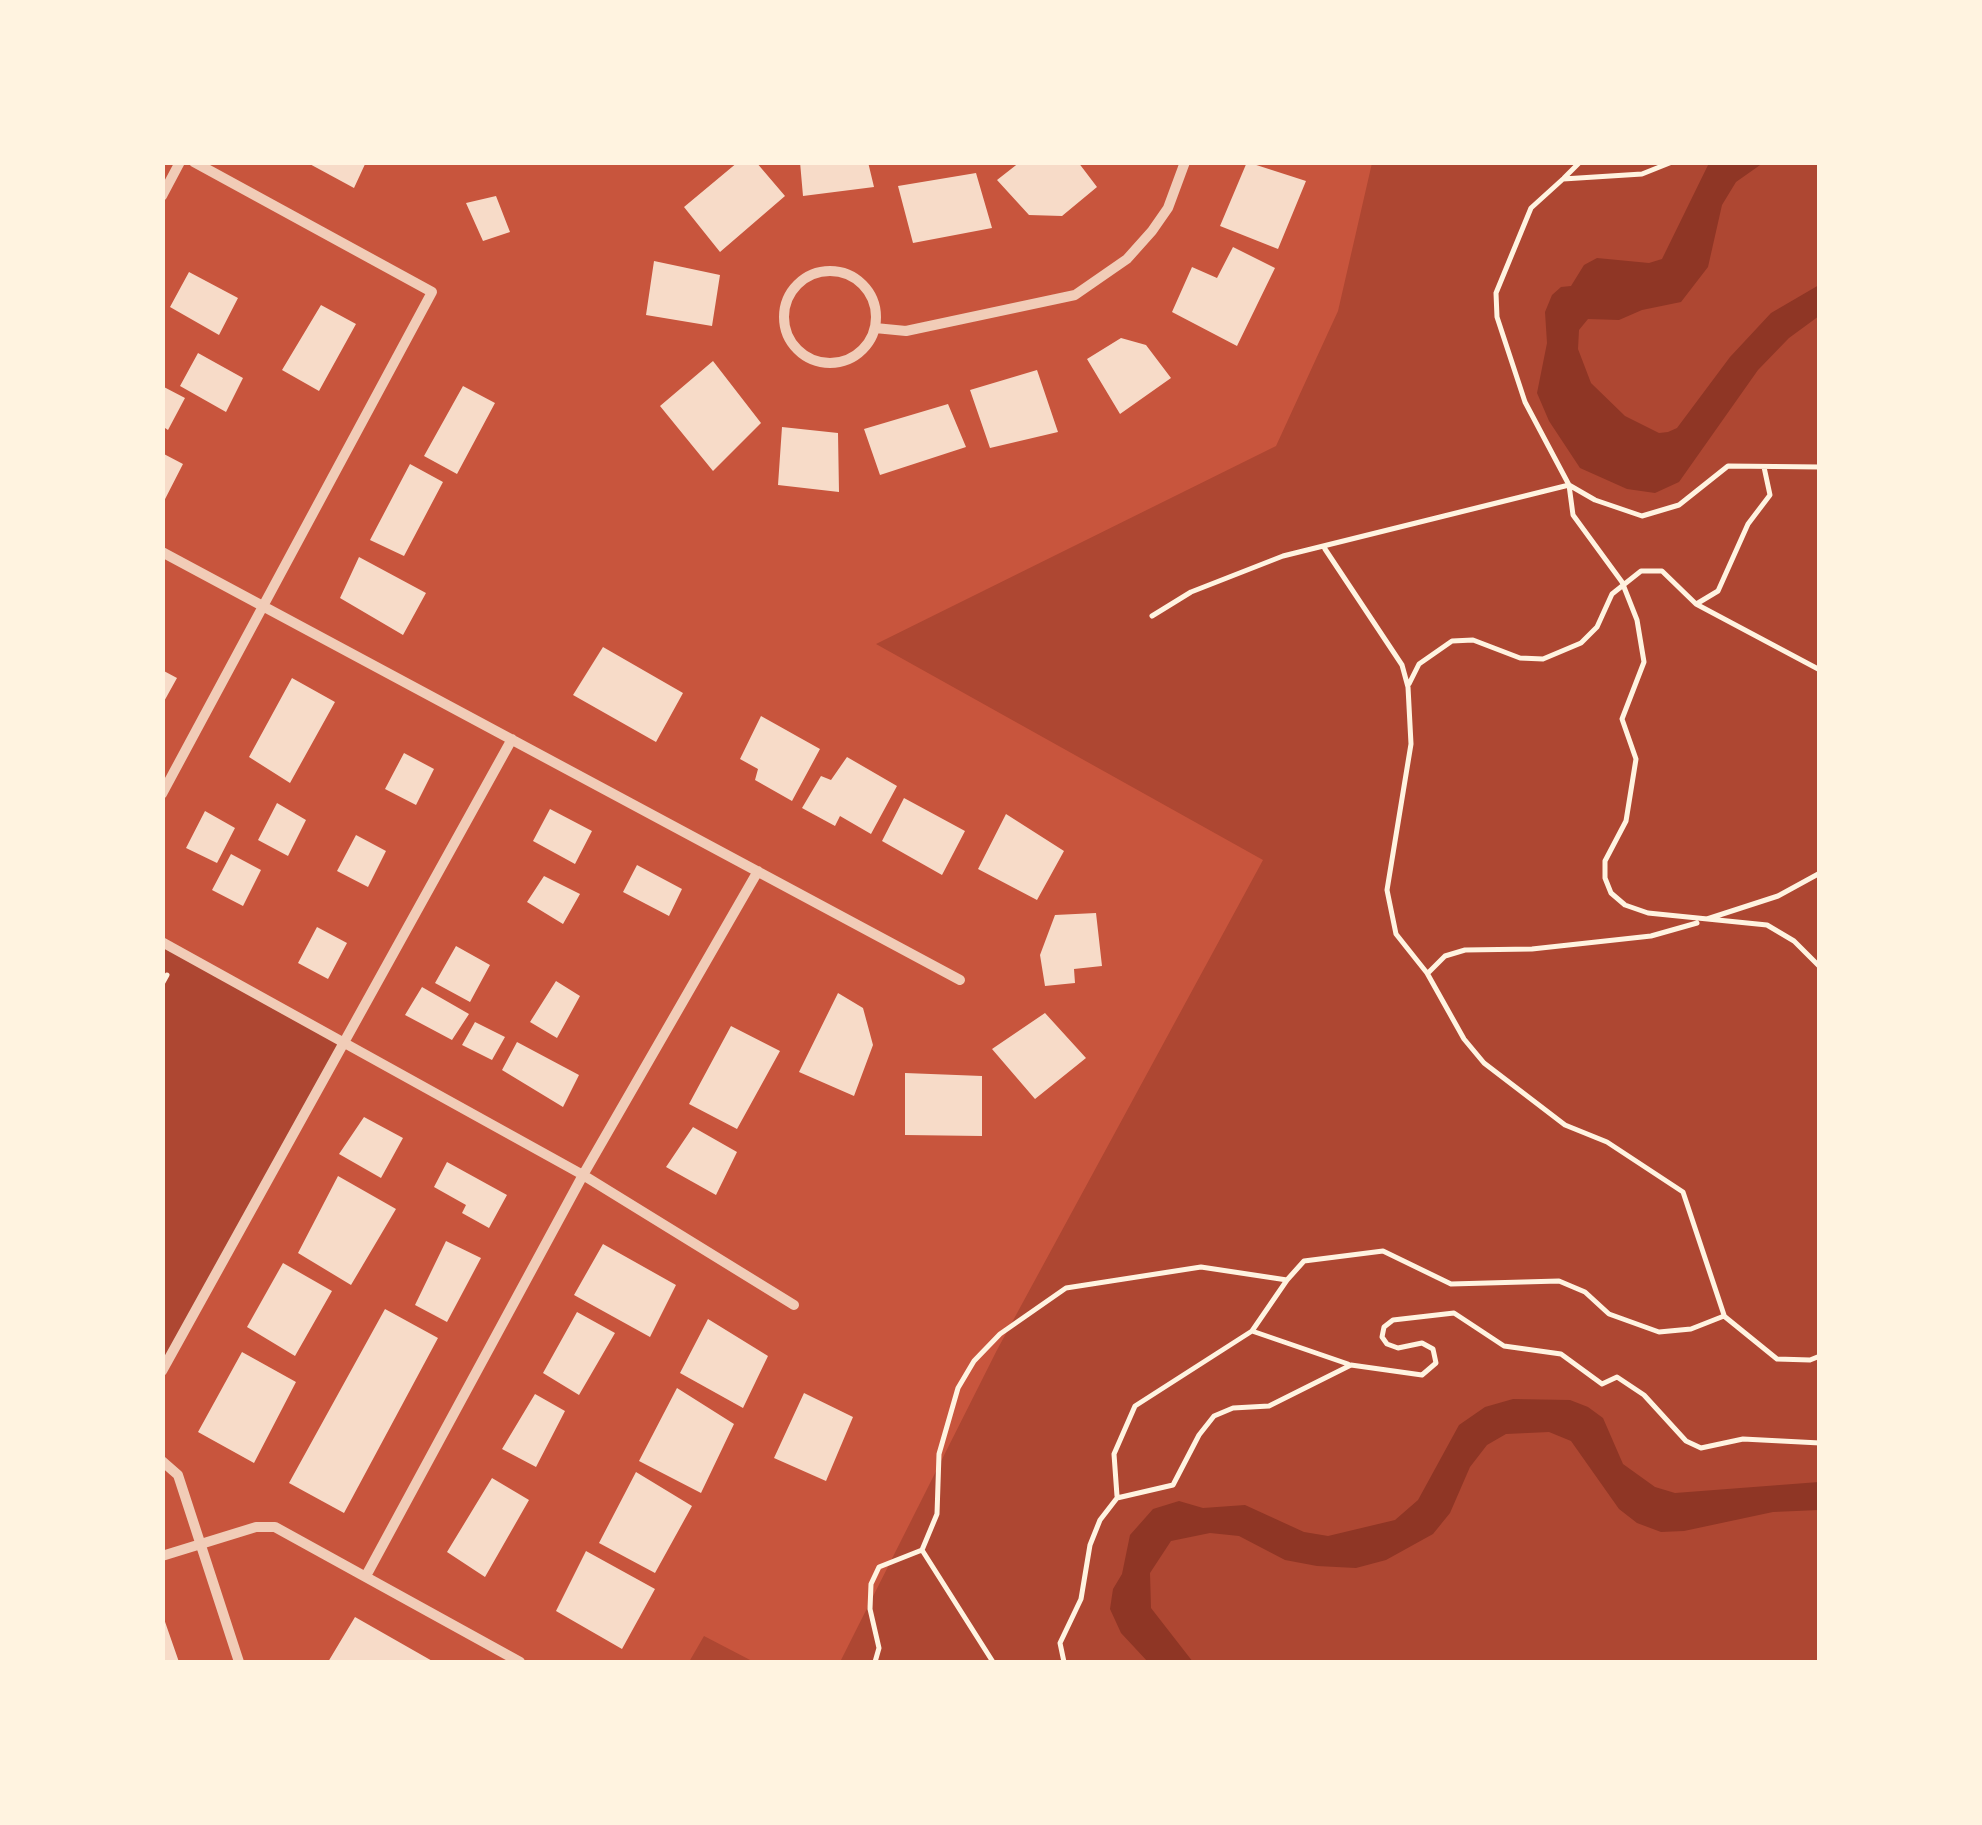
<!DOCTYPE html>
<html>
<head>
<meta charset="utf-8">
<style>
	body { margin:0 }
	#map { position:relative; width:1982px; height:1825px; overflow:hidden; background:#c8553d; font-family:Quicksand,sans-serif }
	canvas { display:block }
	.frame { position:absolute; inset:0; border:165px solid #fff3e0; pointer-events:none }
</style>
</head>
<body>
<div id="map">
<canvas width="1982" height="1825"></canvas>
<div class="frame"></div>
</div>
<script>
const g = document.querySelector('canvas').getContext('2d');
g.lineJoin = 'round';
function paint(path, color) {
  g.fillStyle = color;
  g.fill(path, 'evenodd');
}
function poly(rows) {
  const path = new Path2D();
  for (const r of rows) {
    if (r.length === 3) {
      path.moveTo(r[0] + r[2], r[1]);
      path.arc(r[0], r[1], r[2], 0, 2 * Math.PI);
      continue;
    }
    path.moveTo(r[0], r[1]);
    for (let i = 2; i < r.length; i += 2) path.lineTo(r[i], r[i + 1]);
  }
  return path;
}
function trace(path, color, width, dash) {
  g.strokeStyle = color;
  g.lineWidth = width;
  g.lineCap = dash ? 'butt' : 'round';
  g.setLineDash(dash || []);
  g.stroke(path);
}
paint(poly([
	[1372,163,1819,163,1819,1662,840,1662,997,1350,1263,860,876,644,1276,446,1338,311],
	[163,942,343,1042,163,1368],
	[704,1636,754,1662,689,1662]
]), '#ae4732');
paint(poly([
	[1709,163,1763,163,1736,182,1722,205,1708,267,1681,302,1642,310,1619,320,1588,319,1579,330,1578,349,1591,383,1625,416,1659,433,1668,432,1677,428,1730,357,1771,313,1819,285,1819,316,1789,338,1758,370,1679,482,1655,493,1627,489,1580,468,1549,421,1537,393,1547,343,1545,312,1552,295,1561,287,1571,286,1584,265,1597,258,1649,263,1662,259],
	[1513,1399,1570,1400,1588,1407,1603,1418,1623,1464,1655,1487,1675,1493,1819,1482,1819,1510,1773,1512,1684,1531,1661,1532,1637,1523,1619,1509,1571,1441,1549,1432,1506,1434,1487,1445,1470,1467,1450,1513,1433,1534,1386,1560,1356,1568,1317,1566,1285,1560,1239,1536,1210,1533,1171,1541,1150,1573,1151,1608,1193,1662,1148,1662,1121,1633,1110,1609,1113,1589,1122,1574,1130,1535,1153,1509,1179,1501,1203,1508,1245,1505,1304,1532,1328,1536,1395,1520,1418,1500,1459,1425,1485,1407]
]), '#8f3625');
paint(poly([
	[306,162,366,162,354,188],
	[738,162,756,162,785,196,720,252,684,207],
	[800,162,868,162,874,187,803,196],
	[1020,162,1078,162,1097,187,1062,216,1029,215,997,180],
	[1247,162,1306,181,1278,249,1220,226],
	[976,173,992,228,913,243,898,186],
	[496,196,510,232,483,241,466,203],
	[1233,247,1275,268,1237,346,1172,312,1192,267,1217,278],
	[654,261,720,275,712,326,646,315],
	[189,272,238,298,219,335,170,307],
	[321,305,356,324,319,391,282,370],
	[1121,338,1146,345,1171,378,1120,414,1087,359],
	[198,353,243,378,226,412,180,386],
	[713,361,761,423,713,471,660,406],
	[1037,370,1058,432,990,448,970,390],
	[162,386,185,398,168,430,162,426],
	[463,386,495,403,457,474,424,456],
	[948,404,966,447,880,475,864,429],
	[782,427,838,433,839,492,778,485],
	[162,453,183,464,162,505],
	[410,464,443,482,404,556,370,540],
	[359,557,426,593,403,635,340,598],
	[603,647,683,693,656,742,573,695],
	[162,670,177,678,162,705],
	[292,678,335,702,290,783,249,757],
	[761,716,820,749,792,801,755,780,758,769,740,759],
	[404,753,434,769,416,805,385,789],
	[847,757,897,786,871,834,840,816,835,826,802,808,821,776,831,780],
	[904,798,965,831,942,875,882,841],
	[277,803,306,820,288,856,258,840],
	[550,809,592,831,575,864,533,841],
	[205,811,235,828,217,863,186,848],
	[1006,814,1064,851,1037,900,978,869],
	[356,835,386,851,368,887,337,871],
	[231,854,261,870,243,906,212,890],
	[637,865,682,889,669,916,623,892],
	[544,876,580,894,563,924,527,902],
	[1096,913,1102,966,1074,969,1075,983,1045,986,1040,955,1055,915],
	[317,927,347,943,328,979,298,963],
	[456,946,490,965,470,1002,435,983],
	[556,981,580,996,557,1038,530,1022],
	[422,987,469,1014,452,1040,405,1015],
	[838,993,863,1008,873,1045,854,1096,799,1072],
	[1045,1013,1086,1058,1035,1099,992,1049],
	[475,1022,505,1037,492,1060,462,1045],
	[731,1026,780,1051,737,1129,689,1104],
	[517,1042,579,1075,563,1107,502,1070],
	[905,1073,982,1076,982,1136,905,1135],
	[364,1117,403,1138,381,1178,339,1154],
	[693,1127,737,1152,716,1195,666,1167],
	[447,1162,507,1195,489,1228,462,1213,466,1205,434,1187],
	[338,1176,396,1209,351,1285,298,1253],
	[446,1241,481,1258,447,1322,415,1305],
	[603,1244,676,1285,650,1337,574,1295],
	[283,1263,332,1291,295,1356,247,1327],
	[385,1309,438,1338,344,1513,289,1483],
	[577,1312,615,1333,579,1395,543,1373],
	[708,1319,768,1356,743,1408,680,1373],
	[242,1352,296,1382,254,1463,198,1432],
	[677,1388,734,1424,701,1493,639,1461],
	[804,1393,853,1417,826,1481,774,1458],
	[535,1394,565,1411,536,1467,502,1449],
	[636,1472,692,1506,655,1573,599,1543],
	[492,1478,529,1500,485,1577,447,1552],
	[586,1551,655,1589,622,1649,556,1611],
	[162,1616,163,1616,179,1662,162,1662],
	[355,1617,434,1662,328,1662]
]), '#f7dbc8');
trace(poly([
	[1672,162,1642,174,1563,179,1531,208,1496,293,1497,317,1525,402,1569,485,1595,500,1642,516,1679,505,1728,466,1820,467],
	[1564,178,1580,162],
	[1325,549,1402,665,1408,687,1411,744,1387,890,1396,934,1427,973,1464,1039,1484,1063,1565,1125,1607,1142,1683,1192,1724,1315],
	[1698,603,1718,591,1748,524,1770,495,1764,467],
	[1152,616,1191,592,1283,556,1569,485,1573,515,1622,582,1637,620,1644,662,1622,719,1636,759,1626,821,1605,861,1605,878,1611,893,1625,905,1648,913,1767,925,1794,941,1820,967],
	[1409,684,1419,664,1452,641,1473,640,1520,658,1543,659,1581,643,1597,627,1612,594,1641,571,1662,571,1696,604,1820,670],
	[1707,919,1778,896,1820,873],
	[1428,973,1445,956,1465,950,1532,949,1651,936,1697,923],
	[162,984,167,975],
	[1252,1331,1348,1364],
	[1117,1496,1114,1454,1135,1406,1252,1331,1287,1280],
	[875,1662,879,1648,870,1609,871,1584,879,1567,922,1550],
	[993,1662,922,1550,937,1514,939,1454,958,1388,974,1361,1000,1334,1066,1288,1201,1267,1287,1280,1304,1261,1383,1251,1451,1284,1559,1281,1585,1292,1609,1314,1659,1332,1691,1329,1724,1316,1777,1359,1810,1360,1820,1356],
	[1064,1662,1060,1643,1081,1599,1090,1545,1100,1520,1117,1498,1173,1485,1199,1435,1214,1416,1233,1408,1269,1406,1351,1365,1422,1375,1436,1363,1433,1349,1422,1343,1398,1348,1387,1344,1382,1337,1384,1327,1393,1320,1454,1313,1504,1346,1561,1354,1602,1384,1617,1377,1644,1395,1686,1441,1701,1448,1743,1439,1820,1443]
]), '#fff3e0', 5);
trace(poly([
	[162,196,180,162],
	[830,317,46],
	[875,328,906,331,1075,295,1127,259,1152,231,1168,208,1185,162],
	[162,552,960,980],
	[162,794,432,292,194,162],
	[162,942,583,1175,794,1305],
	[162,1371,512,739],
	[162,1461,178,1475,239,1662],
	[162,1556,256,1527,275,1527,520,1662],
	[367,1574,583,1175,758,871]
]), '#f1ccb7', 10);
</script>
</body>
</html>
